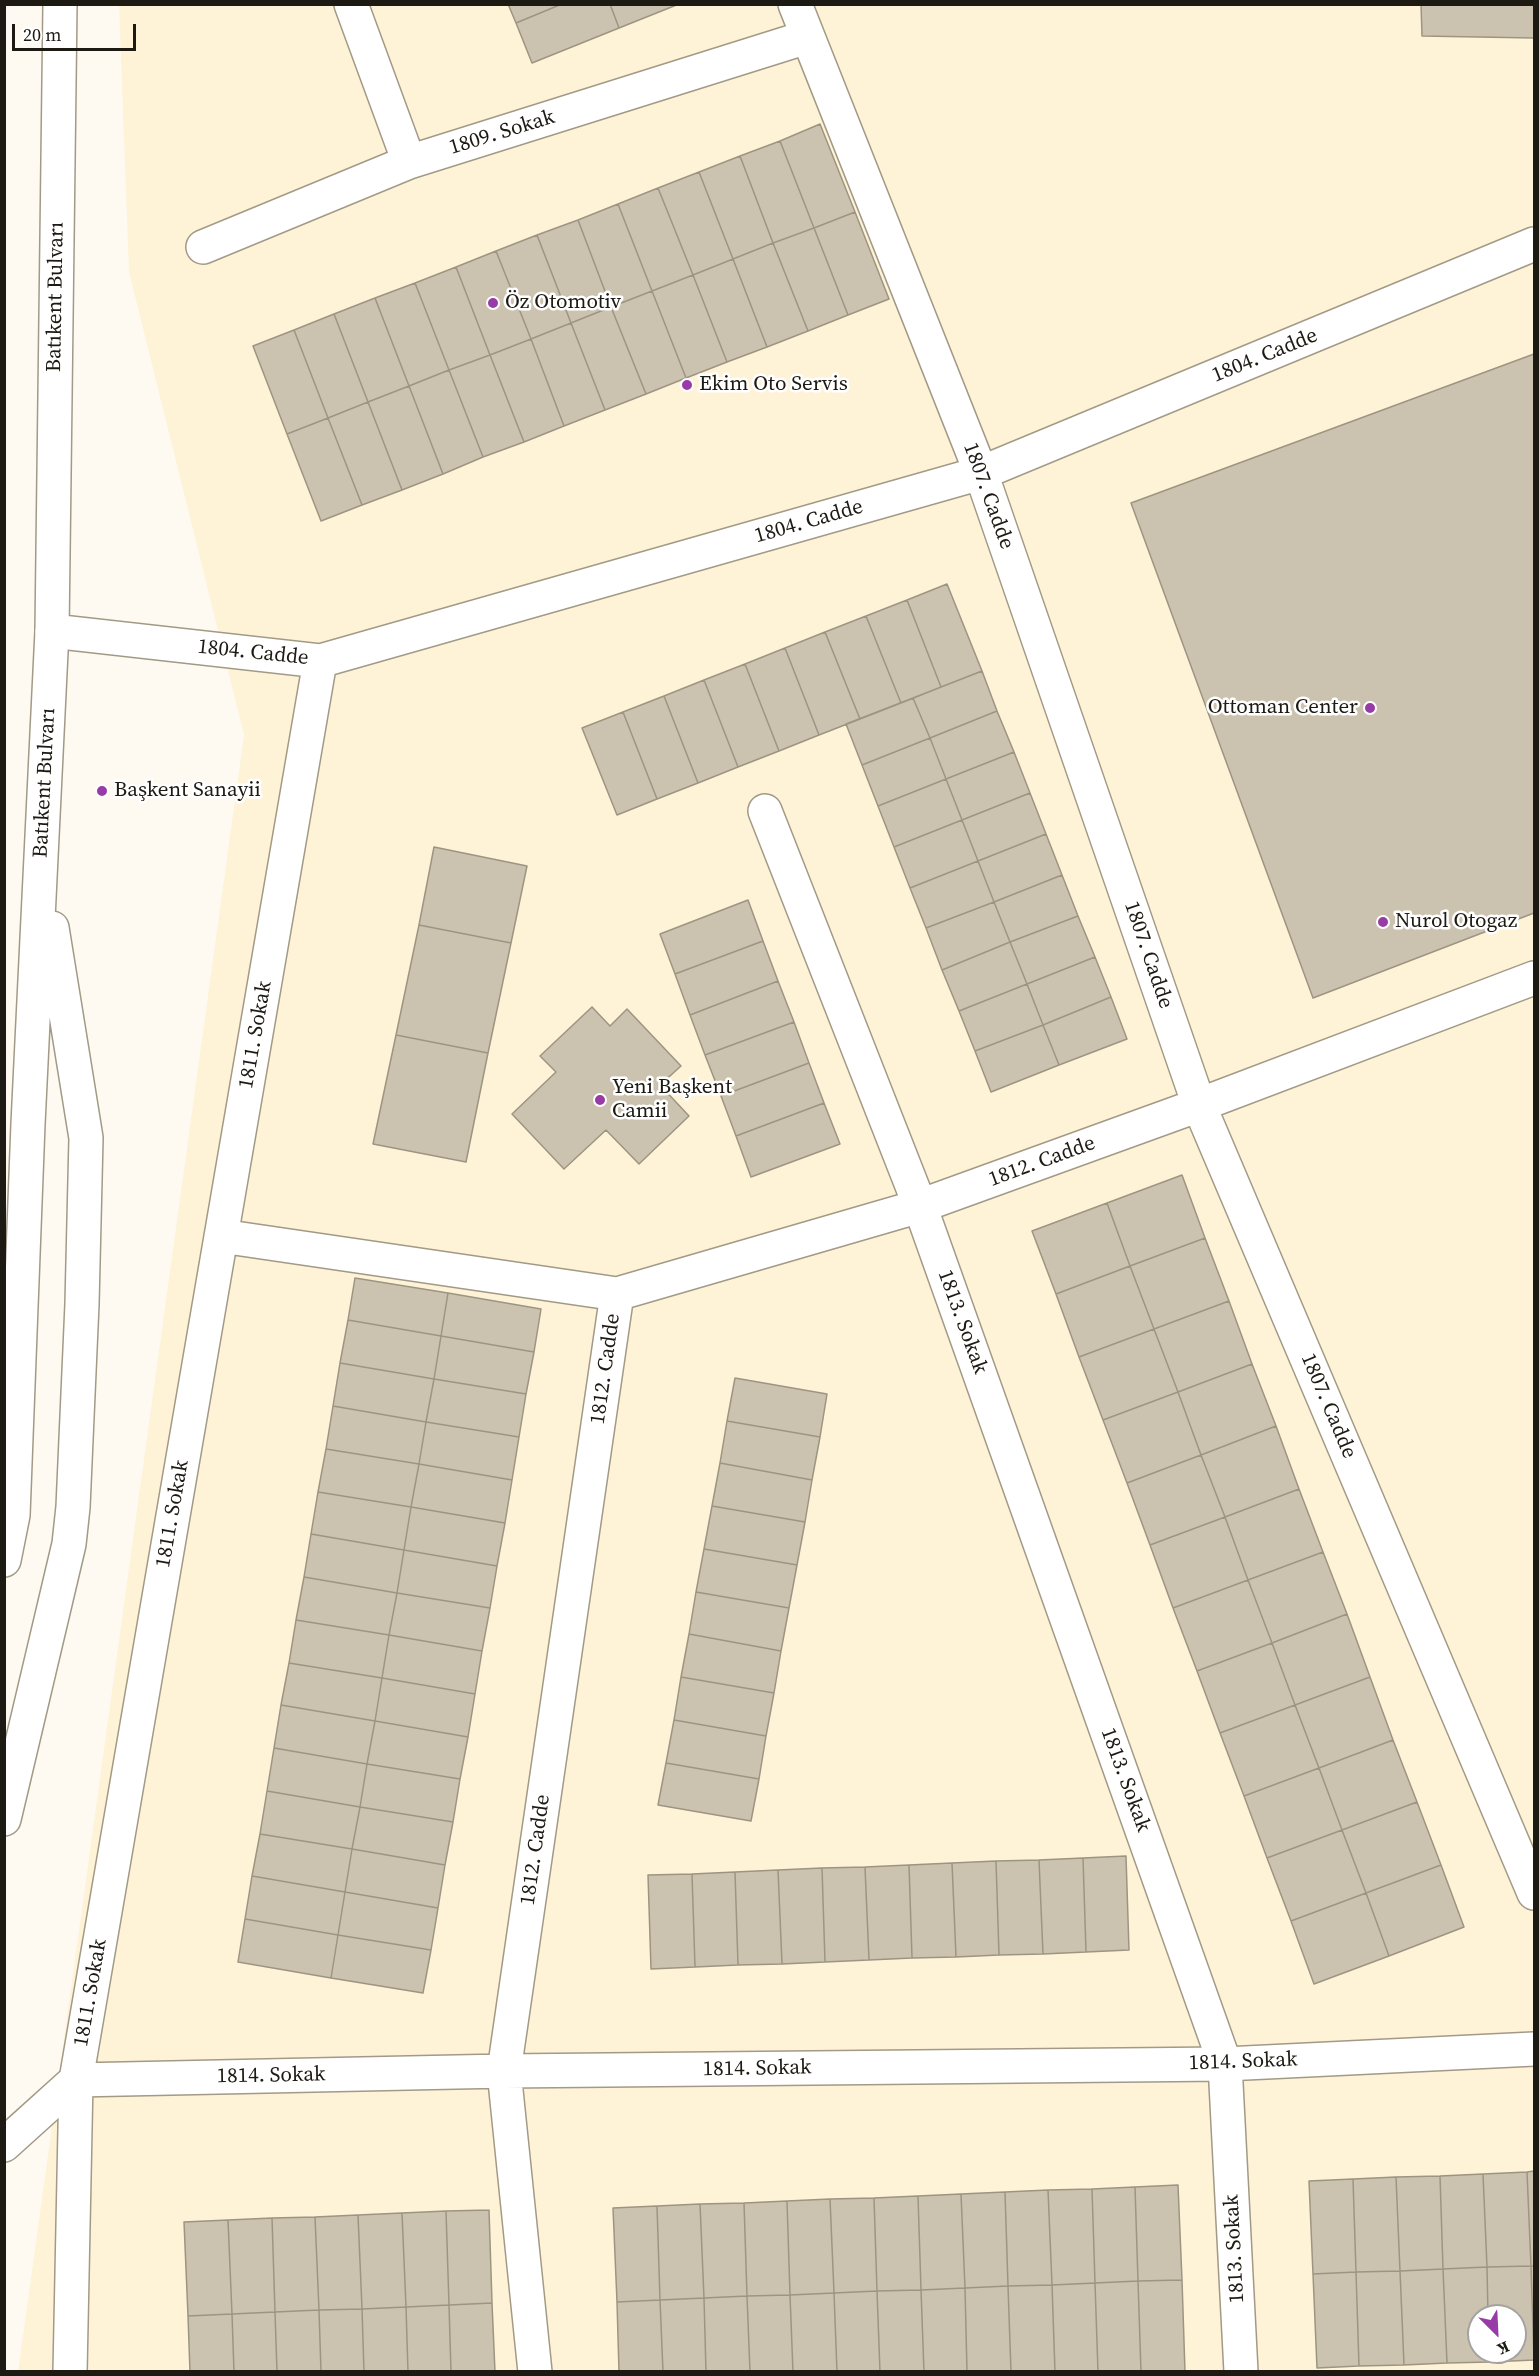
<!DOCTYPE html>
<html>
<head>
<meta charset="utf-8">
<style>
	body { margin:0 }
	#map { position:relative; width:1539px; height:2376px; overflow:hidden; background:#fefaf2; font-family:"Source Serif 4",serif }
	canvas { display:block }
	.frame { position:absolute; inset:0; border:6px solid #1d1a13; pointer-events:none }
	.north { position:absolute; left:1467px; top:2304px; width:60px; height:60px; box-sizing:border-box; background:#fff; border:2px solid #a5a3a1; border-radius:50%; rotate:156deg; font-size:16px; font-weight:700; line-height:24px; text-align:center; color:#1d1a13 }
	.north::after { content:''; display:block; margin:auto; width:21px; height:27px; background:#973ba6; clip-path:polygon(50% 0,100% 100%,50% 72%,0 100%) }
	.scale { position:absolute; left:12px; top:24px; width:124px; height:27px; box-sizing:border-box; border:3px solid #1d1a13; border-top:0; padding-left:8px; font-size:18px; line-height:21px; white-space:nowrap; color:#1d1a13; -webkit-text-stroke:4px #fff; paint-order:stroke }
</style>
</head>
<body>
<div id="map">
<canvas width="1539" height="2376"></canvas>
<div class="frame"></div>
<div class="north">K</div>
<div class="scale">20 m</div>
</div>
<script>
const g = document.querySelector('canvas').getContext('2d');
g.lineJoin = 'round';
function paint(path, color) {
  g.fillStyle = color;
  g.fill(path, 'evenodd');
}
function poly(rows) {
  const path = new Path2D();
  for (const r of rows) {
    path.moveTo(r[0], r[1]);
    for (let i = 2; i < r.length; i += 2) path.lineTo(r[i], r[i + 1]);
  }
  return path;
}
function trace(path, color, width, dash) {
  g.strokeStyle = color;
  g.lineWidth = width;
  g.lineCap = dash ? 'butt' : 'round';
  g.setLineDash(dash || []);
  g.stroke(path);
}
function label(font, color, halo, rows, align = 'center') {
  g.font = font + ' "Source Serif 4",serif';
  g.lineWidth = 5;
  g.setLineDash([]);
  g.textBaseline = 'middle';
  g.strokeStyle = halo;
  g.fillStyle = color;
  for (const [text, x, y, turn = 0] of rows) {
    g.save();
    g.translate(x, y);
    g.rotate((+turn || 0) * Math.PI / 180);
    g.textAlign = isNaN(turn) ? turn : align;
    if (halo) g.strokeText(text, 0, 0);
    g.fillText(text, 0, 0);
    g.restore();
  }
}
paint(poly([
	[119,5,1534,5,1534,2371,18,2372,244,735,129,272],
	[1479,2316,1515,2316,1515,2352,1479,2352]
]), '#fef3d7');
const building = poly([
	[508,4,562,4,516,23,508,4],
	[562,4,610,4,619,28,532,63,516,23,562,4],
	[610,4,679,4,619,28,610,4],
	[1421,4,1534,4,1534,38,1422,36,1421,4],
	[820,124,855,212,814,228,780,141,820,124],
	[780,141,814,228,773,243,740,156,780,141],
	[740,156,773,243,733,259,699,172,740,156],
	[699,172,733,259,693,275,658,188,699,172],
	[658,188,693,275,652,291,618,204,658,188],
	[618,204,652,291,611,307,578,220,618,204],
	[855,212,889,299,848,315,814,228,855,212],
	[578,220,611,307,571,323,537,235,578,220],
	[814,228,848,315,808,331,773,243,814,228],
	[537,235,571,323,531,339,496,251,537,235],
	[773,243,808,331,767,347,733,259,773,243],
	[496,251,531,339,490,355,456,267,496,251],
	[733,259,767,347,727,362,693,275,733,259],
	[456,267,490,355,449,370,415,283,456,267],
	[693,275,727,362,686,378,652,291,693,275],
	[415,283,449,370,409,386,375,298,415,283],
	[652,291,686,378,646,394,611,307,652,291],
	[375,298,409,386,368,402,334,314,375,298],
	[611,307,646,394,605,410,571,323,611,307],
	[334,314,368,402,328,418,294,330,334,314],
	[571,323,605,410,564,426,531,339,571,323],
	[294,330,328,418,287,434,253,346,294,330],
	[531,339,564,426,524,442,490,355,531,339],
	[1534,354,1534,913,1313,998,1131,503,1534,354],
	[490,355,524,442,483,457,449,370,490,355],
	[449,370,483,457,443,474,409,386,449,370],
	[409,386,443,474,402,490,368,402,409,386],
	[368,402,402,490,362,505,328,418,368,402],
	[328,418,362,505,321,521,287,434,328,418],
	[947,584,982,671,941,687,907,600,947,584],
	[907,600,941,687,901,703,866,616,907,600],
	[866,616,901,703,860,719,825,632,866,616],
	[825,632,860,719,819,735,785,648,825,632],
	[785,648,819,735,779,751,745,664,785,648],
	[745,664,779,751,738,767,704,680,745,664],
	[982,671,997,711,930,738,913,698,982,671],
	[704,680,738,767,698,783,664,696,704,680],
	[664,696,698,783,657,799,623,712,664,696],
	[913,698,930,738,862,765,846,724,913,698],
	[997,711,1014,752,946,779,930,738,997,711],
	[623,712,657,799,617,815,582,728,623,712],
	[930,738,946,779,878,806,862,765,930,738],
	[1014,752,1030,793,962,820,946,779,1014,752],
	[946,779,962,820,894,847,878,806,946,779],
	[1030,793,1046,834,978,861,962,820,1030,793],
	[962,820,978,861,910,888,894,847,962,820],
	[1046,834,1062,875,994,902,978,861,1046,834],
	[434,847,527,866,511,943,419,925,434,847],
	[978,861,994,902,926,928,910,888,978,861],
	[1062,875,1078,916,1010,942,994,902,1062,875],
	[748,900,763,941,675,974,660,934,748,900],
	[994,902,1010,942,942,970,926,928,994,902],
	[1078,916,1095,957,1027,984,1010,942,1078,916],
	[419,925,511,943,488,1053,396,1035,419,925],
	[763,941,778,981,690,1015,675,974,763,941],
	[1010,942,1027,984,959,1011,942,970,1010,942],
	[1095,957,1111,997,1043,1025,1027,984,1095,957],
	[778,981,794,1022,705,1055,690,1015,778,981],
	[1027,984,1043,1025,975,1051,959,1011,1027,984],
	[1111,997,1127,1039,1059,1065,1043,1025,1111,997],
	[592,1007,610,1026,627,1009,681,1066,660,1085,689,1116,639,1164,606,1130,564,1169,512,1114,556,1072,540,1056,592,1007],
	[794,1022,809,1063,721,1096,705,1055,794,1022],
	[1043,1025,1059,1065,991,1092,975,1051,1043,1025],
	[396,1035,488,1053,466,1162,373,1144,396,1035],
	[809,1063,824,1103,736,1136,721,1096,809,1063],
	[824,1103,840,1144,751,1177,736,1136,824,1103],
	[1182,1175,1205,1238,1130,1266,1107,1203,1182,1175],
	[1107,1203,1130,1266,1056,1294,1032,1231,1107,1203],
	[1205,1238,1229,1301,1154,1329,1130,1266,1205,1238],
	[1130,1266,1154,1329,1079,1357,1056,1294,1130,1266],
	[355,1278,448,1293,441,1336,348,1320,355,1278],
	[448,1293,541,1309,534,1352,441,1336,448,1293],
	[1229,1301,1252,1364,1178,1392,1154,1329,1229,1301],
	[348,1320,441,1336,434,1379,340,1363,348,1320],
	[1154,1329,1178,1392,1103,1420,1079,1357,1154,1329],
	[441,1336,534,1352,526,1394,434,1379,441,1336],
	[340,1363,434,1379,426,1422,333,1406,340,1363],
	[1252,1364,1276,1426,1201,1455,1178,1392,1252,1364],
	[735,1378,827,1394,820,1437,727,1421,735,1378],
	[434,1379,526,1394,519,1437,426,1422,434,1379],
	[1178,1392,1201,1455,1127,1483,1103,1420,1178,1392],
	[333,1406,426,1422,419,1464,326,1449,333,1406],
	[727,1421,820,1437,812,1480,720,1463,727,1421],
	[426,1422,519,1437,512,1480,419,1464,426,1422],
	[1276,1426,1299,1489,1225,1517,1201,1455,1276,1426],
	[326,1449,419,1464,411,1507,318,1492,326,1449],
	[1201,1455,1225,1517,1150,1545,1127,1483,1201,1455],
	[720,1463,812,1480,805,1522,712,1506,720,1463],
	[419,1464,512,1480,505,1523,411,1507,419,1464],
	[1299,1489,1323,1552,1248,1580,1225,1517,1299,1489],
	[318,1492,411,1507,404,1550,311,1534,318,1492],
	[712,1506,805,1522,797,1565,704,1549,712,1506],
	[411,1507,505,1523,497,1566,404,1550,411,1507],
	[1225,1517,1248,1580,1173,1608,1150,1545,1225,1517],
	[311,1534,404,1550,397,1593,304,1577,311,1534],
	[704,1549,797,1565,789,1608,696,1592,704,1549],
	[404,1550,497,1566,490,1608,397,1593,404,1550],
	[1323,1552,1347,1614,1272,1643,1248,1580,1323,1552],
	[304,1577,397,1593,389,1635,296,1620,304,1577],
	[1248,1580,1272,1643,1197,1671,1173,1608,1248,1580],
	[696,1592,789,1608,781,1651,689,1634,696,1592],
	[397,1593,490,1608,482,1651,389,1635,397,1593],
	[1347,1614,1370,1677,1295,1705,1272,1643,1347,1614],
	[296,1620,389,1635,382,1678,289,1663,296,1620],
	[689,1634,781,1651,774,1693,681,1677,689,1634],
	[389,1635,482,1651,475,1694,382,1678,389,1635],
	[1272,1643,1295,1705,1220,1733,1197,1671,1272,1643],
	[289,1663,382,1678,375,1721,281,1705,289,1663],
	[681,1677,774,1693,766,1736,674,1720,681,1677],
	[1370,1677,1393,1740,1319,1768,1295,1705,1370,1677],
	[382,1678,475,1694,468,1737,375,1721,382,1678],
	[281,1705,375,1721,367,1764,274,1748,281,1705],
	[1295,1705,1319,1768,1244,1796,1220,1733,1295,1705],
	[674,1720,766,1736,759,1779,666,1763,674,1720],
	[375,1721,468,1737,460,1779,367,1764,375,1721],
	[1393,1740,1417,1802,1342,1830,1319,1768,1393,1740],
	[274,1748,367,1764,360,1807,267,1791,274,1748],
	[666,1763,759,1779,751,1821,658,1805,666,1763],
	[367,1764,460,1779,453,1822,360,1807,367,1764],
	[1319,1768,1342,1830,1267,1858,1244,1796,1319,1768],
	[267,1791,360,1807,352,1849,260,1834,267,1791],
	[1417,1802,1441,1865,1366,1893,1342,1830,1417,1802],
	[360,1807,453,1822,445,1865,352,1849,360,1807],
	[1342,1830,1366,1893,1291,1921,1267,1858,1342,1830],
	[260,1834,352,1849,345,1892,252,1876,260,1834],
	[352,1849,445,1865,438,1908,345,1892,352,1849],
	[1126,1856,1129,1950,1086,1952,1083,1858,1126,1856],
	[1083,1858,1086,1952,1043,1954,1039,1860,1083,1858],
	[1039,1860,1043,1954,999,1955,996,1861,1039,1860],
	[996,1861,999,1955,956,1957,952,1863,996,1861],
	[952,1863,956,1957,912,1958,909,1865,952,1863],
	[909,1865,912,1958,869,1960,865,1867,909,1865],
	[1441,1865,1464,1927,1389,1956,1366,1893,1441,1865],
	[865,1867,869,1960,825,1962,822,1868,865,1867],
	[822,1868,825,1962,782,1964,778,1870,822,1868],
	[778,1870,782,1964,738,1965,735,1872,778,1870],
	[735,1872,738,1965,695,1967,692,1874,735,1872],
	[692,1874,695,1967,651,1969,648,1875,692,1874],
	[252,1876,345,1892,338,1935,245,1919,252,1876],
	[345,1892,438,1908,431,1950,338,1935,345,1892],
	[1366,1893,1389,1956,1314,1984,1291,1921,1366,1893],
	[245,1919,338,1935,331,1978,238,1962,245,1919],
	[338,1935,431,1950,423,1993,331,1978,338,1935],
	[1534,2171,1534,2266,1531,2266,1527,2172,1534,2171],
	[1527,2172,1531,2266,1487,2267,1483,2174,1527,2172],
	[1483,2174,1487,2267,1443,2269,1440,2176,1483,2174],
	[1440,2176,1443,2269,1400,2271,1396,2177,1440,2176],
	[1396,2177,1400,2271,1356,2272,1353,2179,1396,2177],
	[1353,2179,1356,2272,1313,2274,1309,2181,1353,2179],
	[1178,2185,1182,2280,1138,2281,1135,2187,1178,2185],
	[1135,2187,1138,2281,1095,2283,1092,2189,1135,2187],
	[1092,2189,1095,2283,1052,2285,1048,2190,1092,2189],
	[1048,2190,1052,2285,1008,2286,1005,2192,1048,2190],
	[1005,2192,1008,2286,965,2288,961,2194,1005,2192],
	[961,2194,965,2288,921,2290,918,2196,961,2194],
	[918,2196,921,2290,877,2291,874,2198,918,2196],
	[874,2198,877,2291,834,2293,830,2199,874,2198],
	[830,2199,834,2293,790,2295,787,2201,830,2199],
	[787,2201,790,2295,747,2296,744,2203,787,2201],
	[744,2203,747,2296,704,2298,700,2204,744,2203],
	[700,2204,704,2298,660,2300,657,2206,700,2204],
	[657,2206,660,2300,617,2302,613,2208,657,2206],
	[489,2210,492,2303,449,2305,446,2211,489,2210],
	[446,2211,449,2305,406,2307,402,2213,446,2211],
	[402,2213,406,2307,362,2309,358,2215,402,2213],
	[358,2215,362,2309,319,2310,315,2217,358,2215],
	[315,2217,319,2310,275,2312,272,2218,315,2217],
	[272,2218,275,2312,232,2314,228,2220,272,2218],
	[228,2220,232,2314,188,2316,184,2222,228,2220],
	[1531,2266,1534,2266,1534,2360,1531,2266],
	[1531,2266,1534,2360,1490,2362,1490,2352,1515,2352,1515,2316,1488,2316,1487,2267,1531,2266],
	[1487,2267,1488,2316,1479,2316,1479,2352,1490,2352,1490,2362,1447,2363,1443,2269,1487,2267],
	[1443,2269,1447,2363,1404,2365,1400,2271,1443,2269],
	[1400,2271,1404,2365,1359,2366,1356,2272,1400,2271],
	[1356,2272,1359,2366,1317,2368,1313,2274,1356,2272],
	[1182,2280,1185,2372,1141,2372,1138,2281,1182,2280],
	[1138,2281,1141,2372,1098,2372,1095,2283,1138,2281],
	[1095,2283,1098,2372,1055,2372,1052,2285,1095,2283],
	[1052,2285,1055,2372,1011,2372,1008,2286,1052,2285],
	[1008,2286,1011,2372,967,2372,965,2288,1008,2286],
	[965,2288,967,2372,924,2372,921,2290,965,2288],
	[921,2290,924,2372,880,2372,877,2291,921,2290],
	[877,2291,880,2372,837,2372,834,2293,877,2291],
	[834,2293,837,2372,793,2372,790,2295,834,2293],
	[790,2295,793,2372,750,2372,747,2296,790,2295],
	[747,2296,750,2372,706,2372,704,2298,747,2296],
	[704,2298,706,2372,663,2372,660,2300,704,2298],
	[660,2300,663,2372,619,2372,617,2302,660,2300],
	[492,2303,495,2372,451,2372,449,2305,492,2303],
	[449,2305,451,2372,408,2372,406,2307,449,2305],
	[406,2307,408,2372,364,2372,362,2309,406,2307],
	[362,2309,364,2372,321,2372,319,2310,362,2309],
	[319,2310,321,2372,277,2372,275,2312,319,2310],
	[275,2312,277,2372,234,2372,232,2314,275,2312],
	[232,2314,234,2372,190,2372,188,2316,232,2314]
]);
paint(building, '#cbc3af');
trace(building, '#9d9582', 1.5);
const street = poly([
	[351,4,409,162],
	[795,4,981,473,1199,1105,1534,1893],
	[203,247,409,162,807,37],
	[52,631,320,661,981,473,1534,244],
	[765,811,920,1206,1225,2064,1241,2372],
	[221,1236,617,1294],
	[4,2145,76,2080,504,2071,1225,2064,1534,2049],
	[70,2372,76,2080,320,661],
	[535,2372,504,2071,617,1294,920,1206,1199,1105,1534,978]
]);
const primary = poly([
	[4,1560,13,1515,28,1124,52,631,60,4],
	[4,1819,69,1544,73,1507,82,1304,86,1138,52,928]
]);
trace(street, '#a29a86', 36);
trace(primary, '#a29a86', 36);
trace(street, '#fff', 33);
trace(primary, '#fff', 33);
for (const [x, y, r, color] of [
	[493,303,6,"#973ba6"],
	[687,385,6,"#973ba6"],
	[1370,708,6,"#973ba6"],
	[102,791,6,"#973ba6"],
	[1383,922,6,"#973ba6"],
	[600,1100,6,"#973ba6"]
]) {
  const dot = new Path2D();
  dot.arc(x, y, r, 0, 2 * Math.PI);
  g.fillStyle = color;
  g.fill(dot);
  trace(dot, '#fff', 2);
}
label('21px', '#1d1a13', '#fff', [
	["1809. Sokak",502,133,-17],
	["Batıkent Bulvarı",56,297,-89],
	["1804. Cadde",1265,356,-22],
	["1807. Cadde",988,496,70],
	["1804. Cadde",809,522,-16],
	["1804. Cadde",253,653,6],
	["Batıkent Bulvarı",45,783,-87],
	["1807. Cadde",1148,955,71],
	["1811. Sokak",256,1035,-80],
	["1812. Cadde",1042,1162,-20],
	["1813. Sokak",962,1322,70],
	["1812. Cadde",606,1369,-82],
	["1807. Cadde",1328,1406,67],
	["1811. Sokak",173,1514,-80],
	["1813. Sokak",1125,1780,70],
	["1812. Cadde",536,1850,-82],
	["1811. Sokak",91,1993,-80],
	["1814. Sokak",1243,2062,-2],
	["1814. Sokak",757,2069,-1],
	["1814. Sokak",271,2076,-1],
	["1813. Sokak",1235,2249,-93]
]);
label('21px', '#1d1a13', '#fff', [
	["Öz Otomotiv",505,303],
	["Ekim Oto Servis",699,385],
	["Ottoman Center",1358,708,"right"],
	["Başkent Sanayii",114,791],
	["Nurol Otogaz",1395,922],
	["Yeni Başkent",612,1088],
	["Camii",612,1112]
], 'left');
</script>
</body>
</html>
